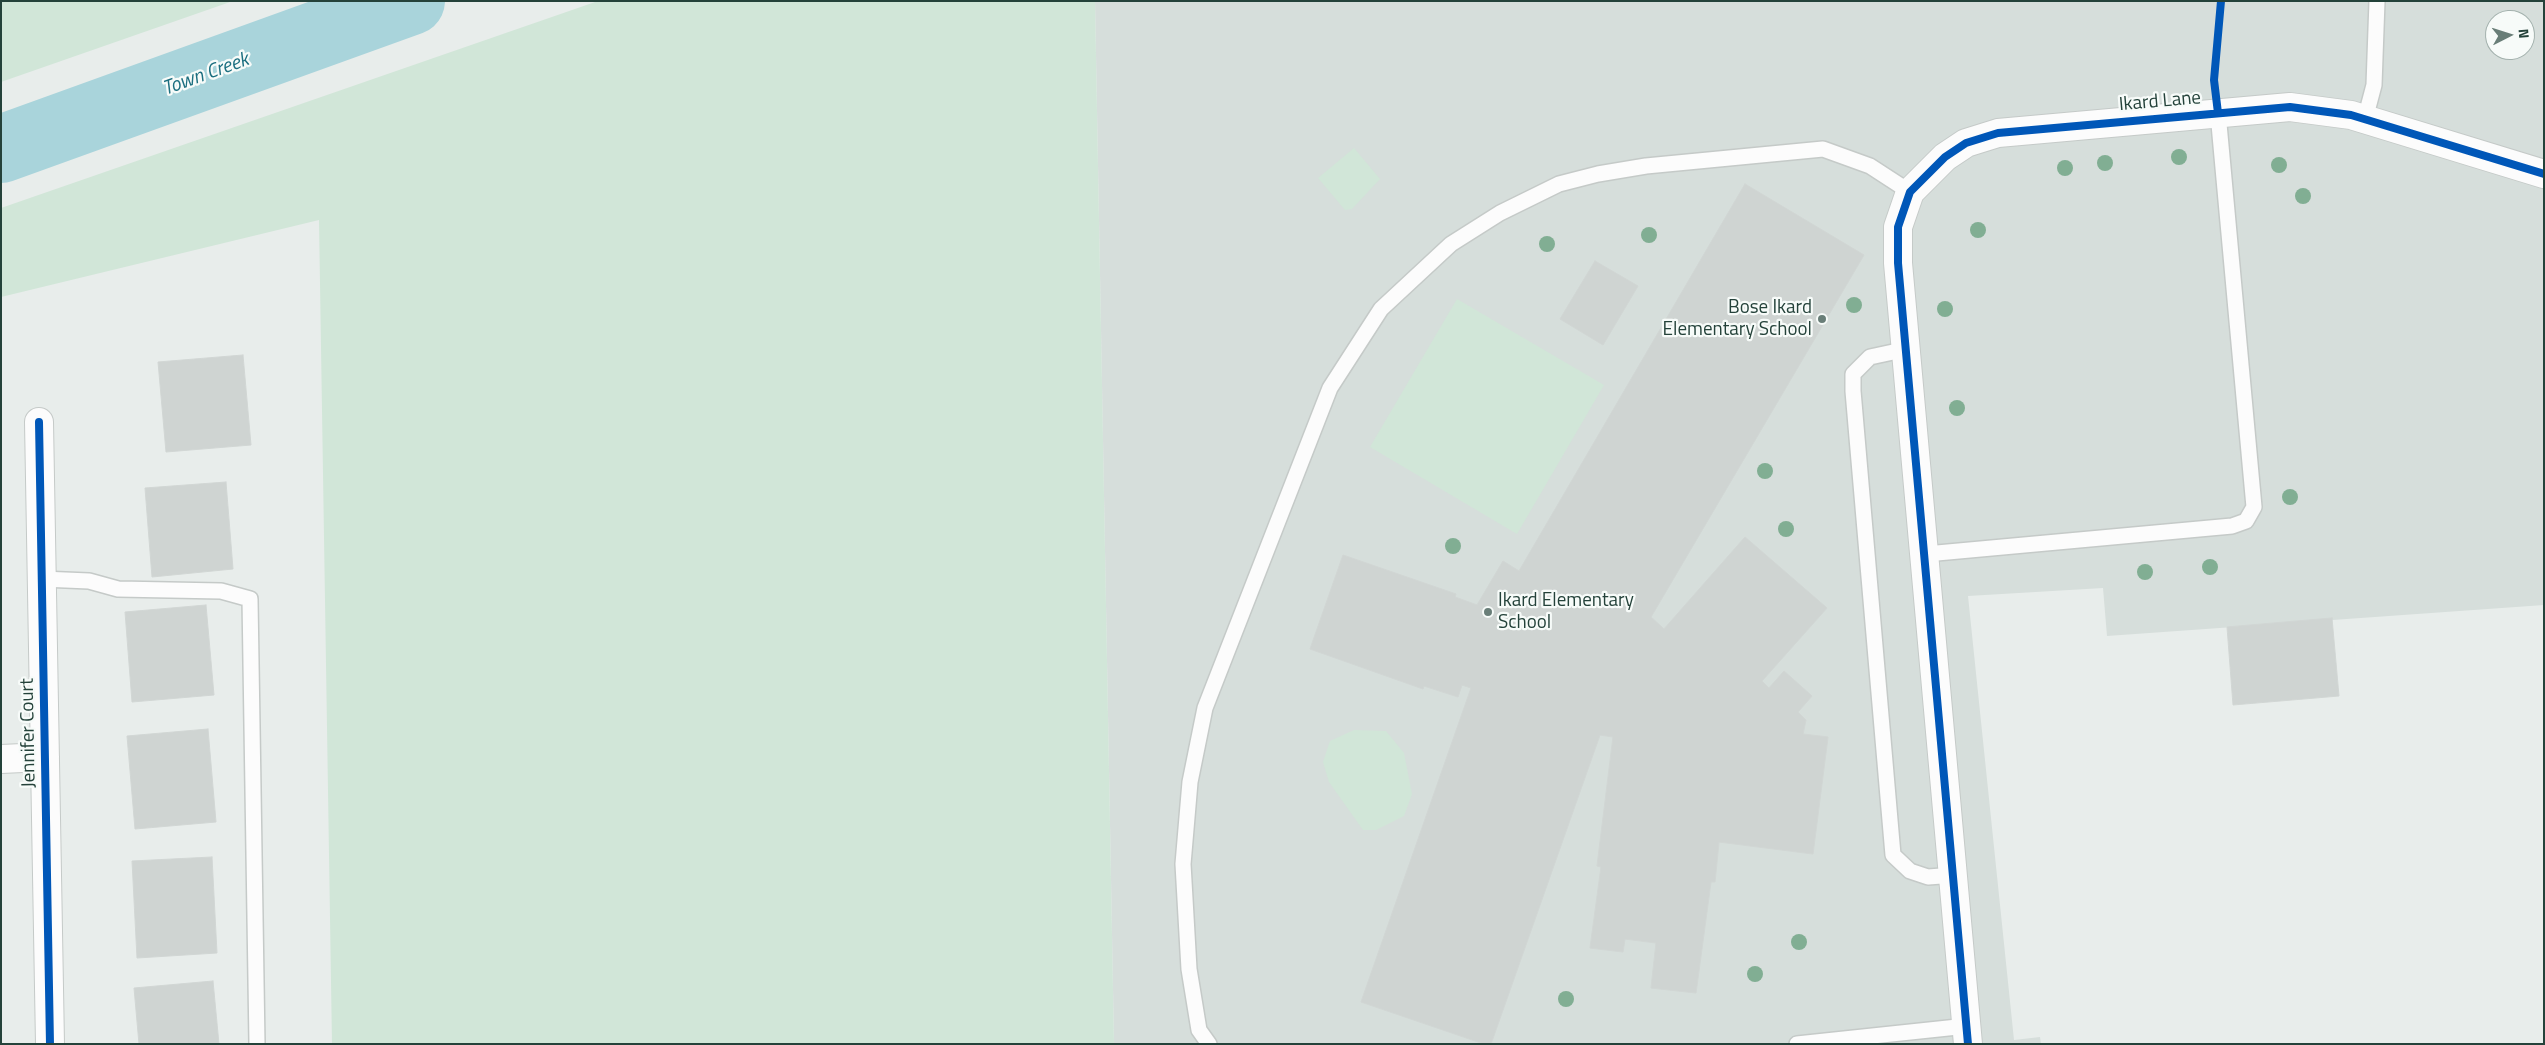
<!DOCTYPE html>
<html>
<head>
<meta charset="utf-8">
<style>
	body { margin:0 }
	#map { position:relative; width:2545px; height:1045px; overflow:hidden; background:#e8edeb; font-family:"Titillium Web",sans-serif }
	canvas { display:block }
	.frame { position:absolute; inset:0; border:2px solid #24423a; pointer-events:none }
	.north { position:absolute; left:2485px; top:10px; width:50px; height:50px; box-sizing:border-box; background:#f7fbf9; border:1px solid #a3b1ad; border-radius:50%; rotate:85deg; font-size:14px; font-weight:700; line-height:20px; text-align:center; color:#24423a }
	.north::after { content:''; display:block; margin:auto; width:18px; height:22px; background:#697e78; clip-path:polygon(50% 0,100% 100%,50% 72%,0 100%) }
</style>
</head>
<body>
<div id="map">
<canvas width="2545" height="1045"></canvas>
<div class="frame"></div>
<div class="north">N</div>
</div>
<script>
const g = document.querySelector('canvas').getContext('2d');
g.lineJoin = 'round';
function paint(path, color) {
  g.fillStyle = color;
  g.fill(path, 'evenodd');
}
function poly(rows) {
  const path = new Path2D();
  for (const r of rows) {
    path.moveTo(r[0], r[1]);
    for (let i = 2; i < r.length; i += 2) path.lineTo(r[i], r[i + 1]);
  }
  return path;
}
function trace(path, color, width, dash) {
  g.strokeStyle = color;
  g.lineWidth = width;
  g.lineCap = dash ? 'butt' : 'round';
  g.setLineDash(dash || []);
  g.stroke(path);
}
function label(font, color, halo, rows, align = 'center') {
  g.font = font + ' "Titillium Web",sans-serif';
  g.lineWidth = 4.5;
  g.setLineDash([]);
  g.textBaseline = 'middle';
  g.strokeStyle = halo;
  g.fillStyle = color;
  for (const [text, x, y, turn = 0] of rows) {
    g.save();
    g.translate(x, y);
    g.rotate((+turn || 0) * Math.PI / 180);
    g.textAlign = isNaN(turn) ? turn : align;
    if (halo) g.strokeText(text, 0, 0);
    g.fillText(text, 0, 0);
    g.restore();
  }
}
paint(poly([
	[1095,1,2544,1,2544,605,2107,636,2103,588,1968,596,2014,1040,2040,1037,2041,1044,1114,1044],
	[2495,20,2525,20,2525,50,2495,50]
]), '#d6dedb');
paint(poly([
	[1,1,233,1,1,82],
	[598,1,1095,1,1114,1044,332,1044,319,220,1,297,1,208],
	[1354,148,1380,179,1352,209,1345,210,1318,178],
	[1457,299,1604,385,1517,534,1370,447],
	[1354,730,1386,731,1404,753,1412,794,1404,816,1376,830,1363,830,1329,782,1323,762,1330,741]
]), '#d1e6d8');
trace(poly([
	[1,149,411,1]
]), '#a9d4db', 68);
const building = poly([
	[1745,184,1864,255,1651,617,1664,629,1745,537,1827,608,1762,681,1769,688,1784,671,1812,696,1798,712,1806,720,1803,734,1828,737,1813,854,1719,842,1715,882,1711,882,1696,993,1651,988,1656,943,1625,939,1623,952,1590,948,1601,867,1597,866,1613,737,1600,735,1491,1044,1484,1044,1361,1002,1471,688,1462,685,1458,697,1424,686,1423,689,1310,649,1343,555,1456,594,1455,597,1477,605,1503,561,1519,571,1745,184],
	[1595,261,1638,286,1603,345,1560,319,1595,261],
	[243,355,251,445,166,452,158,362,243,355],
	[226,482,233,569,152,577,145,488,226,482],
	[206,605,214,695,132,702,125,612,206,605],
	[2332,618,2339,696,2233,705,2227,627,2332,618],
	[208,729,216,822,135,829,127,736,208,729],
	[212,857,217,953,137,958,132,861,212,857],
	[213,981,219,1044,139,1044,134,988,213,981]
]);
paint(building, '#cfd4d2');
trace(building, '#d1d6d4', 1);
const service = poly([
	[2365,119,2374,85,2377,1],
	[1907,349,1870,357,1853,374,1853,391,1893,855,1910,871,1928,877,1955,875],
	[1926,554,2232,526,2246,521,2254,507,2218,113],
	[42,579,89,581,118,589,221,591,250,599,257,1044],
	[1209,1044,1199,1030,1189,969,1183,864,1190,782,1205,708,1330,388,1381,309,1451,244,1500,213,1559,184,1598,174,1646,166,1823,149,1870,166,1910,192],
	[1797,1044,1967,1026]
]);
const minor = poly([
	[39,422,50,1044],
	[1,759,45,757],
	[1968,1044,1898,263,1898,227,1910,192,1945,157,1966,143,1998,133,2290,107,2351,115,2544,174]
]);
trace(service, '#c5cac8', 18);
trace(minor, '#c5cac8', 30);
trace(service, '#fcfcfc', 15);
trace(minor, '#fcfcfc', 28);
trace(poly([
	[2218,113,2214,80,2221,1],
	[39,422,50,1044],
	[1968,1044,1898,263,1898,227,1910,192,1945,157,1966,143,1998,133,2290,107,2351,115,2544,174]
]), '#0057b8', 8);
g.fillStyle = '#81ae93';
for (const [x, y] of [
	[2179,157],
	[2105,163],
	[2279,165],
	[2065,168],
	[2303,196],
	[1978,230],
	[1649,235],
	[1547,244],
	[1854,305],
	[1945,309],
	[1957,408],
	[1765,471],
	[2290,497],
	[1786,529],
	[1453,546],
	[2210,567],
	[2145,572],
	[1799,942],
	[1755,974],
	[1566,999]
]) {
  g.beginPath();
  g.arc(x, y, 8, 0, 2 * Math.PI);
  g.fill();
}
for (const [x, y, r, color] of [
	[1822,319,5,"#697e78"],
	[1488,612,5,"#697e78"]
]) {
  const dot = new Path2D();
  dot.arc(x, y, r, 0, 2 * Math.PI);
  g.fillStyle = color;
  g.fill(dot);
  trace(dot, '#f7fbf9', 2);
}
label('19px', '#24423a', '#f7fbf9', [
	["Ikard Lane",2160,102,-5],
	["Jennifer Court",29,733,-91]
]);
label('19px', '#24423a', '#f7fbf9', [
	["Bose Ikard",1812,308],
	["Elementary School",1812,330],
	["Ikard Elementary",1498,601,"left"],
	["School",1498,623,"left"]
], 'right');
label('italic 20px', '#1c6f80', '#f7fbf9', [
	["Town Creek",206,75,-20]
]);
</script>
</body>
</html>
